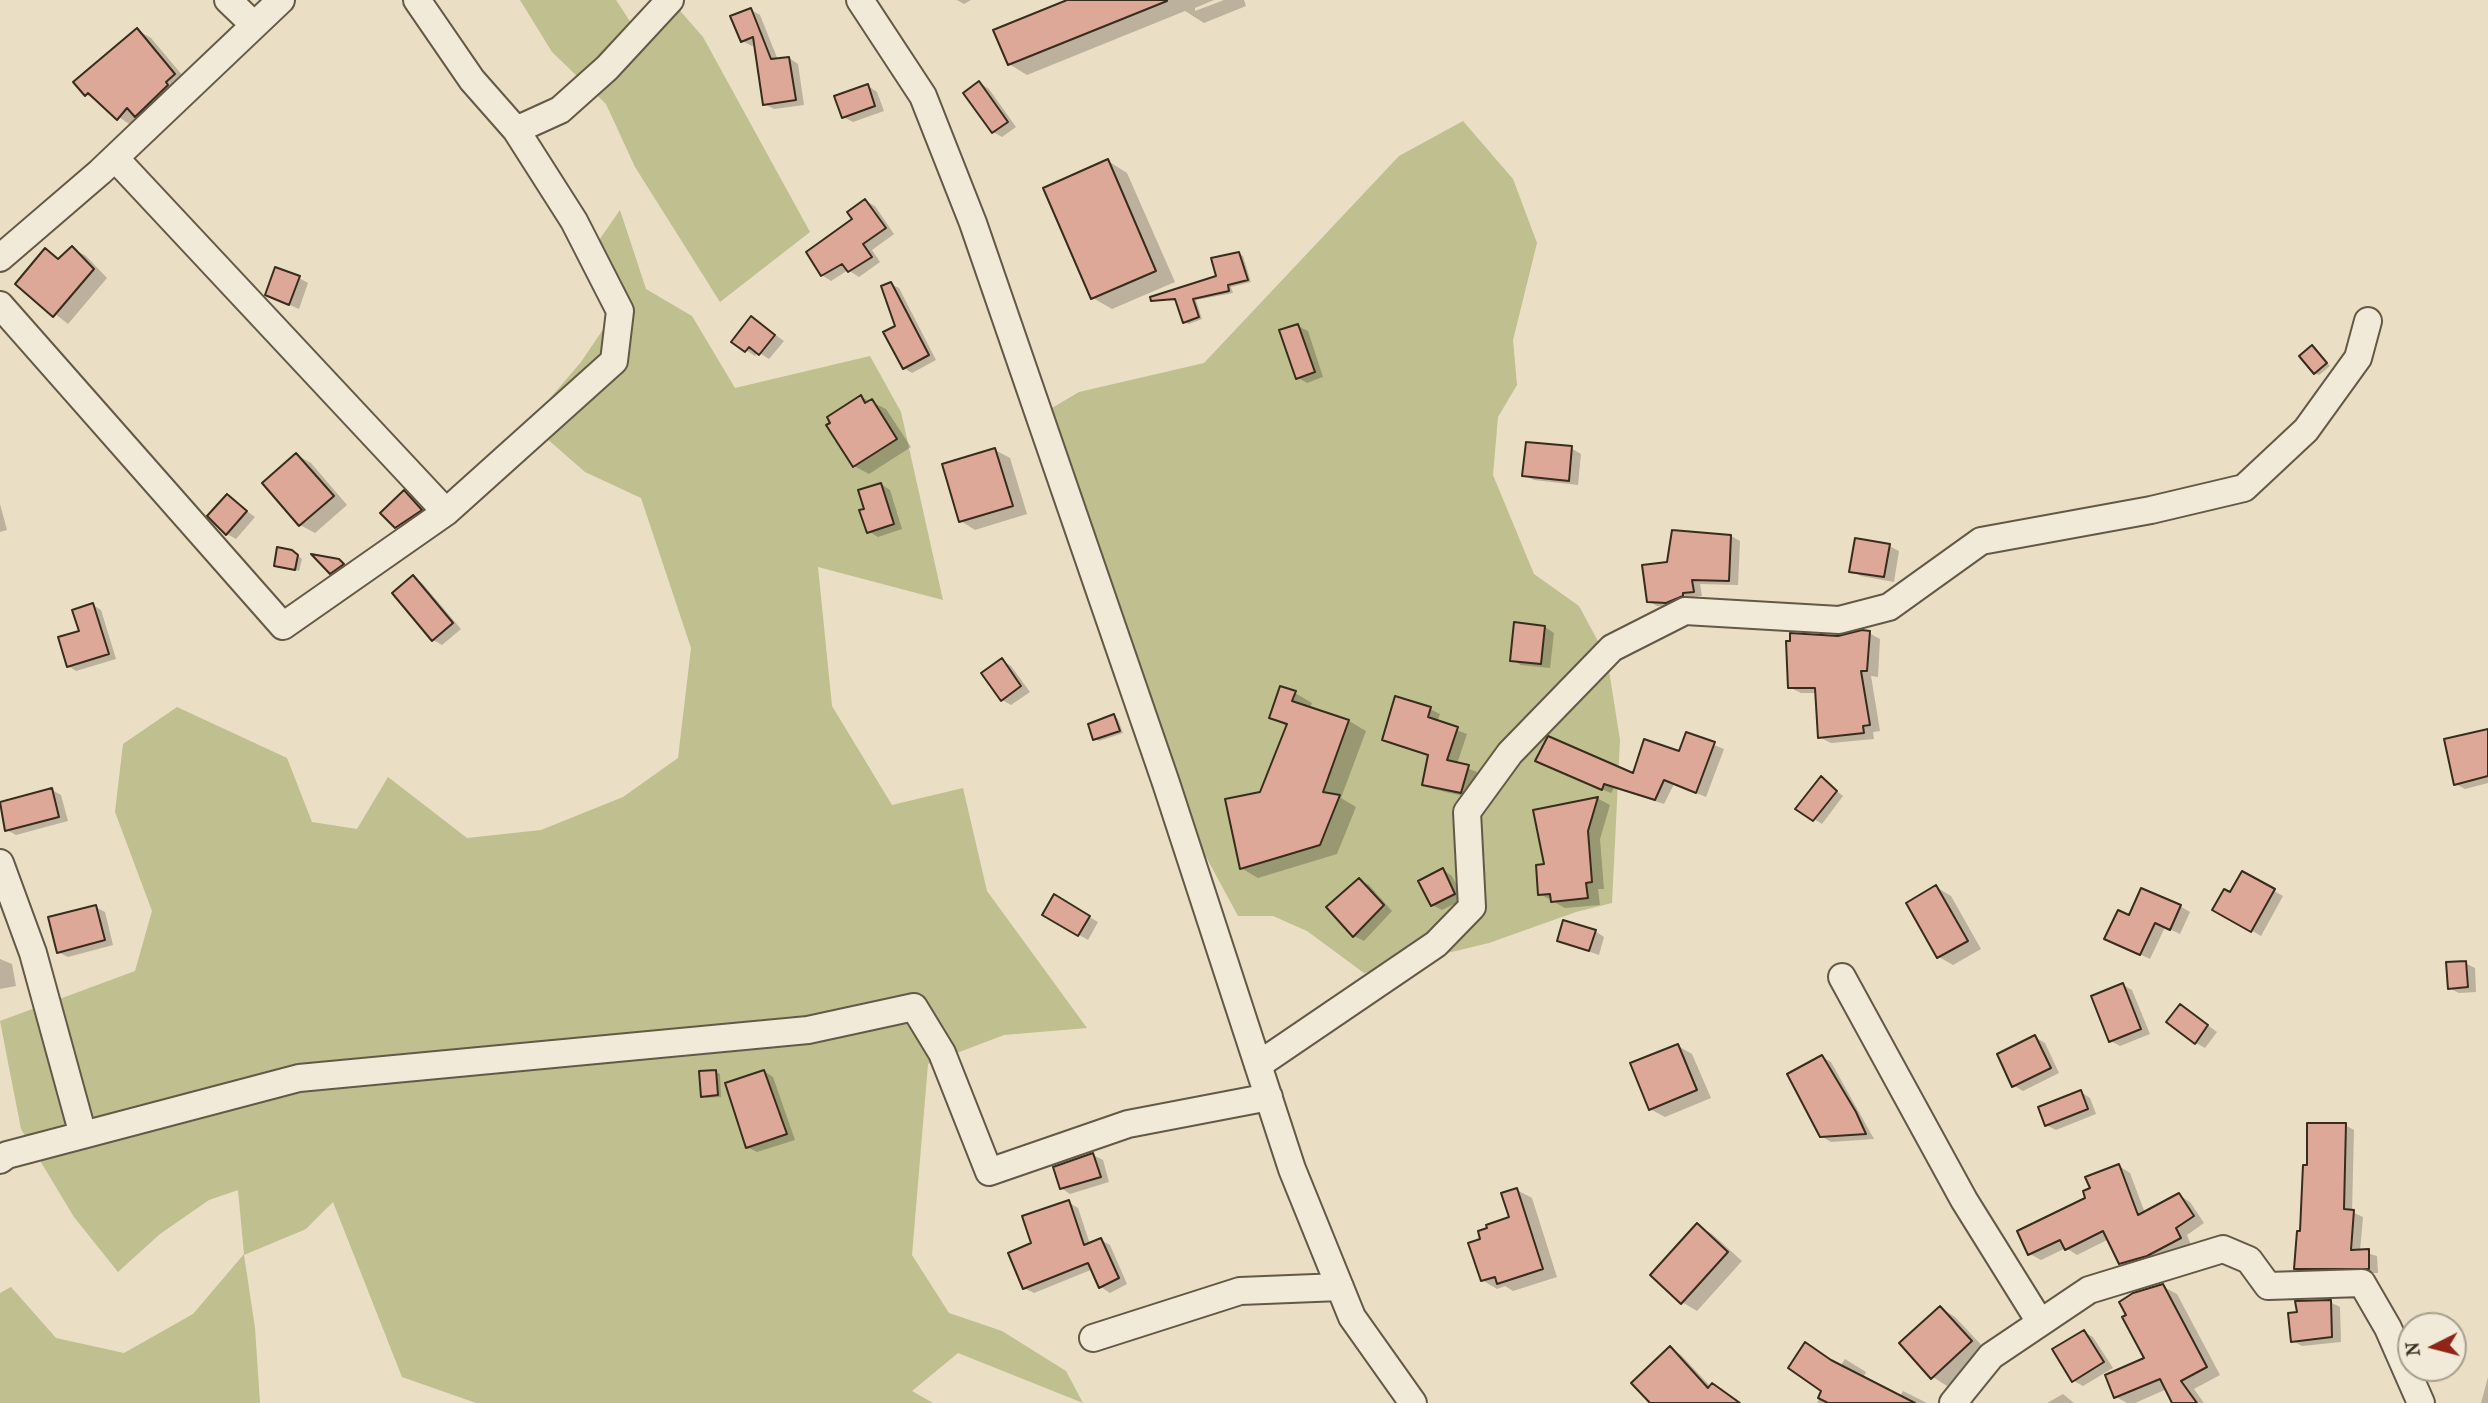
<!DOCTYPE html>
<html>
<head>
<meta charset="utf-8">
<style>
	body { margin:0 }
	#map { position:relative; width:2488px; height:1403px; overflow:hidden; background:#eadec4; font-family:"IM FELL French Canon",serif }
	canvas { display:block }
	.north { position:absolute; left:2397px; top:1312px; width:70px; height:70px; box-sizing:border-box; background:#f1ead9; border:2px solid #a79e8d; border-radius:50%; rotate:264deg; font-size:19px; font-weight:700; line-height:28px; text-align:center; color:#382c1c }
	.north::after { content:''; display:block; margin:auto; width:24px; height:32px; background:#8f2418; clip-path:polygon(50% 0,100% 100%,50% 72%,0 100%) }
</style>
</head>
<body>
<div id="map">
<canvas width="2488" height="1403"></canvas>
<div class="north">N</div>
</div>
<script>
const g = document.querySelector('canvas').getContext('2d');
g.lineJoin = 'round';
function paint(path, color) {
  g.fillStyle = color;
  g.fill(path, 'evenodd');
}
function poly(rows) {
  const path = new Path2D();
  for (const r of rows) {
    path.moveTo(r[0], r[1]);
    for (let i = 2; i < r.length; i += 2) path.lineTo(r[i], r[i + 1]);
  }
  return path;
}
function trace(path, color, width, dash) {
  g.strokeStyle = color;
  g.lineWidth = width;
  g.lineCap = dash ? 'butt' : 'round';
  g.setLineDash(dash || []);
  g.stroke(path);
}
paint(poly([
	[520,0,616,0,637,32,675,5,703,37,810,232,720,302,635,167,606,104,552,52],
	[1463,121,1513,179,1537,243,1513,340,1517,385,1498,417,1493,475,1534,574,1579,606,1607,658,1620,740,1612,903,1576,912,1489,943,1364,973,1307,931,1273,916,1238,916,1166,783,1040,415,1079,392,1204,363,1399,156],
	[620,210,646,289,692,316,735,388,870,356,901,412,943,600,818,567,832,706,892,805,963,788,987,891,1087,1028,1004,1035,928,1064,912,1255,949,1313,1002,1331,1066,1371,1083,1403,958,1353,912,1391,933,1403,476,1403,402,1377,333,1202,306,1229,244,1255,255,1328,260,1403,0,1403,0,1293,11,1287,56,1338,124,1353,193,1314,244,1254,238,1190,209,1200,160,1234,118,1272,74,1217,21,1129,0,1021,135,971,152,911,115,812,123,744,177,707,287,758,312,822,357,829,388,777,467,838,541,830,623,797,678,758,691,648,641,498,585,472,529,423,581,362,608,322,588,256]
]), '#bfbf8f');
paint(poly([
	[957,0,971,0,964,4],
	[1072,0,1214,0,1195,8,1195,11,1224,0,1244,0,1246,6,1204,23,1185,11,1027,75,1009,64],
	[751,10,760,15,778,60,789,58,798,64,804,105,774,109,764,104,756,44,752,46,742,41],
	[137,30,151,38,188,82,132,126,86,94],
	[980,83,989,89,1016,127,1002,137,993,132],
	[868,86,877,92,884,111,853,122,843,117],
	[1108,161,1127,173,1175,282,1112,309,1093,298],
	[866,201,875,206,894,234,872,250,880,262,859,277,848,270,831,281,822,275],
	[72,248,86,256,107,278,68,324,17,284,45,250,60,259],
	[1239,254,1243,256,1251,282,1231,287,1233,293,1196,300,1202,319,1189,324,1184,322,1178,301,1153,299,1218,277],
	[299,278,308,283,299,309,267,295],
	[890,284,899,288,936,360,912,373,904,368],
	[752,318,784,341,769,359,758,352,755,356,746,350],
	[1298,326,1308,331,1323,377,1307,383,1297,377],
	[2316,350,2330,366,2319,375,2315,373],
	[861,397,886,409,911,447,869,474,854,466],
	[1571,448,1581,454,1578,485,1534,480,1524,475],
	[995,450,1010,458,1027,514,975,530,961,521],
	[297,455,311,463,347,505,315,533,300,525],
	[881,484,890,490,902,529,878,537,868,531,866,510],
	[404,493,430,516,406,533,396,527],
	[227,496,255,517,236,539,227,534],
	[0,504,7,530,0,532],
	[1731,536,1740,541,1738,585,1700,584,1702,596,1691,597,1691,601,1676,607,1657,606,1648,601,1669,564],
	[1889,546,1899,551,1894,582,1861,576,1851,571],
	[297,555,302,559,299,571,280,567],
	[344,564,347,567,335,575,331,573],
	[413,577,422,583,461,629,442,645,433,640],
	[93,605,101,610,116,659,76,671,68,666],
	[1545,627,1554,633,1550,668,1521,665,1512,660],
	[1869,633,1880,639,1878,677,1871,676,1880,731,1873,732,1874,739,1831,743,1819,737,1817,693,1801,693,1789,687,1839,637],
	[1002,660,1011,666,1030,692,1011,705,1002,700],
	[1295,693,1312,703,1310,708,1349,721,1366,731,1341,798,1356,807,1337,854,1258,878,1241,868,1288,727,1271,717],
	[1430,709,1440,714,1437,722,1467,734,1457,764,1477,772,1471,798,1433,789,1424,784,1430,756,1384,739],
	[1114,716,1118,719,1123,733,1099,741,1095,739],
	[2488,732,2488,783,2465,789,2456,784],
	[1687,734,1724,749,1706,797,1674,784,1664,804,1614,788,1611,793,1547,766,1635,776,1680,753],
	[1821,779,1843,796,1822,824,1797,808],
	[52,790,61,795,68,821,16,835,7,830,0,804],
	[1597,798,1610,805,1600,839,1604,889,1598,889,1600,905,1565,908,1540,894,1547,866],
	[1443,870,1452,876,1464,899,1442,910,1432,905],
	[2242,873,2283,896,2261,936,2215,909,2230,894],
	[1359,880,1369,885,1392,911,1364,941,1354,936,1329,907],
	[1936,887,1951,896,1981,949,1953,965,1939,957],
	[1055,897,1098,922,1088,940,1045,915],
	[2180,906,2190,912,2180,934,2165,927,2150,959,2116,943,2130,918],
	[95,907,105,912,113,945,68,957,58,952],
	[1595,931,1604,937,1599,955,1559,941],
	[0,959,12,964,16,986,0,989],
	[2465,963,2475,968,2476,992,2459,993,2449,988],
	[2123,985,2132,990,2150,1034,2120,1046,2111,1041],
	[2190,1012,2217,1032,2205,1048,2196,1043],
	[2035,1037,2045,1043,2059,1073,2023,1091,2013,1085],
	[1678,1046,1692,1054,1711,1098,1665,1117,1650,1109],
	[1822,1057,1831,1062,1874,1139,1831,1142,1821,1136],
	[764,1071,773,1077,795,1140,757,1152,747,1147],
	[715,1072,720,1074,721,1097,707,1098,703,1096],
	[2081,1092,2090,1098,2096,1114,2056,1130,2046,1125],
	[2345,1125,2354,1130,2352,1212,2363,1217,2360,1251,2377,1256,2378,1273,2305,1273,2296,1268,2308,1167],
	[1093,1155,1103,1160,1109,1182,1070,1194,1061,1188],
	[2119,1166,2130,1173,2145,1213,2179,1195,2190,1202,2204,1223,2187,1235,2191,1245,2132,1270,2121,1263,2109,1239,2077,1255,2066,1248,2041,1260,2030,1254],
	[1517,1190,1532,1198,1557,1277,1513,1291,1505,1286,1497,1289,1482,1280,1482,1240,1511,1218],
	[1068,1202,1078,1208,1090,1244,1101,1240,1110,1245,1127,1284,1110,1293,1101,1287,1093,1269,1034,1293,1024,1288,1033,1244],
	[1697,1225,1712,1234,1742,1261,1697,1311,1682,1302],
	[2162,1286,2177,1294,2220,1375,2194,1389,2204,1403,2174,1403,2167,1389,2135,1403,2127,1403,2116,1397,2147,1359],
	[2330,1302,2340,1307,2341,1342,2302,1346,2293,1341],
	[1941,1308,1955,1317,1986,1350,1947,1386,1933,1377],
	[2084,1332,2093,1337,2113,1368,2083,1386,2074,1381],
	[1670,1348,1681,1355,1711,1387,1739,1403,1652,1403],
	[1845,1359,1866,1372,1863,1378,1900,1397,1903,1391,1927,1403,1817,1403],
	[2488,1377,2488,1403,2481,1403],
	[2063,1394,2074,1403,2047,1403]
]), '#0003');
const building = poly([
	[1067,0,1167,0,1167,1,1008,65,993,30,1067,0],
	[751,8,771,59,789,57,796,100,763,105,753,37,741,42,730,16,751,8],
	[137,28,175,74,166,82,168,85,135,117,127,108,117,120,88,93,85,96,73,82,137,28],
	[979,81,1008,122,992,133,963,93,979,81],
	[868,84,875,106,842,118,834,96,868,84],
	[1108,159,1156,271,1091,299,1043,188,1108,159],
	[865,199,886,228,863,244,872,257,848,272,842,264,821,276,806,252,852,219,847,212,865,199],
	[72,246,94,269,53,317,15,284,45,248,58,259,72,246],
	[1239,252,1248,280,1228,285,1229,291,1193,299,1199,317,1183,323,1175,299,1151,301,1150,297,1216,276,1211,258,1239,252],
	[275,267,300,276,289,305,265,295,275,267],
	[891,282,929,355,903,369,883,332,895,326,881,286,891,282],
	[751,316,775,335,759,355,749,347,745,352,731,342,751,316],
	[1298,324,1315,372,1296,379,1279,330,1298,324],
	[2312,345,2327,363,2314,374,2299,356,2312,345],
	[861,395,865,403,872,399,897,439,853,467,826,425,830,423,827,417,861,395],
	[1526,442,1572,446,1569,481,1522,476,1526,442],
	[995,448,1013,506,959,522,942,464,995,448],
	[296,453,334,496,299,526,262,483,296,453],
	[881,483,894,524,867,533,859,510,864,509,858,490,881,483],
	[404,490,422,510,395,528,380,513,404,490],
	[227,494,247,511,226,535,207,516,227,494],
	[1672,530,1731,535,1729,581,1692,580,1694,592,1683,593,1683,596,1666,603,1647,602,1642,565,1667,562,1672,530],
	[1855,538,1890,544,1884,577,1849,572,1855,538],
	[277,547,292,550,298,555,295,570,274,566,277,547],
	[311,554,339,559,344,564,330,574,311,554],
	[413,575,453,623,432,641,392,593,413,575],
	[93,603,109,654,67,667,58,637,79,631,72,610,93,603],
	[1514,622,1545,626,1541,664,1510,661,1514,622],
	[1862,630,1870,631,1867,671,1861,671,1870,725,1863,726,1864,733,1818,738,1815,688,1788,688,1786,641,1790,641,1790,633,1838,636,1862,630],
	[1002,658,1021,686,1001,701,981,673,1002,658],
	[1280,686,1296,691,1292,701,1349,720,1323,792,1340,795,1320,845,1240,869,1225,799,1260,792,1287,724,1269,718,1280,686],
	[1395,696,1431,707,1428,717,1458,727,1447,760,1469,765,1461,793,1422,785,1428,755,1382,740,1395,696],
	[1114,714,1120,731,1093,740,1088,724,1114,714],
	[2488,729,2488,776,2454,785,2444,739,2488,729],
	[1686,732,1715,742,1696,793,1664,780,1655,800,1604,784,1602,790,1535,761,1548,736,1633,773,1644,739,1679,751,1686,732],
	[1821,776,1837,791,1813,821,1795,809,1821,776],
	[52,788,59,817,5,831,0,802,52,788],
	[1598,797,1588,831,1592,882,1586,883,1588,898,1551,902,1550,894,1538,895,1536,865,1544,864,1533,810,1598,797],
	[1443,868,1455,894,1431,906,1418,881,1443,868],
	[2242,871,2275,889,2251,932,2212,910,2224,889,2230,892,2242,871],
	[1359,878,1384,905,1353,937,1326,907,1359,878],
	[1936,885,1968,941,1937,958,1906,903,1936,885],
	[2141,888,2181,905,2170,930,2155,923,2140,955,2104,939,2118,910,2129,915,2141,888],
	[1054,894,1090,916,1078,936,1042,915,1054,894],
	[96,905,105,940,57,953,48,917,96,905],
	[1563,920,1596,930,1589,951,1557,941,1563,920],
	[2466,961,2468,987,2448,989,2446,962,2466,961],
	[2123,983,2141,1029,2109,1042,2091,996,2123,983],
	[2180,1004,2208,1025,2195,1044,2166,1022,2180,1004],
	[2035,1035,2051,1068,2012,1087,1997,1054,2035,1035],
	[1678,1044,1697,1090,1649,1110,1630,1063,1678,1044],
	[1822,1055,1856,1112,1866,1134,1820,1137,1787,1074,1822,1055],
	[716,1070,718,1095,701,1097,699,1071,716,1070],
	[764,1070,787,1134,746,1148,725,1083,764,1070],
	[2081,1090,2088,1109,2045,1126,2038,1107,2081,1090],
	[2307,1123,2346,1123,2344,1209,2354,1210,2351,1250,2369,1249,2369,1269,2294,1269,2297,1231,2300,1231,2303,1165,2307,1165,2307,1123],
	[1093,1153,1101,1177,1060,1189,1053,1167,1093,1153],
	[2119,1164,2138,1215,2179,1193,2194,1216,2176,1228,2181,1238,2147,1256,2119,1264,2103,1231,2065,1250,2060,1240,2028,1255,2017,1231,2085,1198,2083,1191,2090,1188,2085,1177,2119,1164],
	[1517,1188,1543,1269,1497,1284,1495,1277,1481,1281,1468,1243,1480,1239,1478,1231,1487,1228,1486,1225,1509,1217,1501,1193,1517,1188],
	[1069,1200,1084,1245,1101,1238,1119,1278,1099,1288,1088,1263,1023,1289,1008,1253,1031,1243,1022,1216,1069,1200],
	[1697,1223,1728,1252,1681,1304,1650,1275,1697,1223],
	[2163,1284,2207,1367,2181,1381,2197,1403,2172,1403,2160,1379,2114,1398,2105,1375,2144,1358,2122,1317,2126,1315,2119,1302,2133,1293,2163,1284],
	[2331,1300,2332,1337,2291,1342,2288,1313,2297,1312,2295,1301,2331,1300],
	[1940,1306,1972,1341,1931,1379,1899,1343,1940,1306],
	[2084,1330,2104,1362,2072,1382,2052,1349,2084,1330],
	[1805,1342,1831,1360,1915,1403,1828,1403,1818,1398,1821,1391,1788,1368,1805,1342],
	[1670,1346,1708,1388,1712,1383,1740,1403,1650,1403,1631,1383,1670,1346]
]);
paint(building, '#dda898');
trace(building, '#382c1c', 2);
const minor = poly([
	[228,0,254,25],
	[417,0,472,80,516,130,560,110,607,68,670,0],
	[860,0,923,96,973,223,1166,783,1292,1169,1352,1317,1413,1403],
	[115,158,446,512],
	[0,258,100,172,281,0],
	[0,305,283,626,446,512,614,361,620,311,574,221,516,130],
	[0,863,33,953,83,1135],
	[1842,977,1964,1200,2040,1322],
	[1258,1065,1436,944,1472,907,1467,812,1510,753,1612,648,1685,611,1839,620,1889,607,1981,541,2151,510,2244,488,2306,430,2358,358,2368,321],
	[0,1160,7,1155,299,1078,808,1030,914,1007,942,1053,989,1172,1128,1124,1269,1097],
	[1093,1338,1240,1291,1340,1287],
	[1953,1403,1991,1356,2089,1290,2223,1249,2249,1260,2268,1286,2362,1283,2388,1328,2421,1403]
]);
trace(minor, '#645846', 30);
trace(minor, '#f1ead9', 26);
</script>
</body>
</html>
